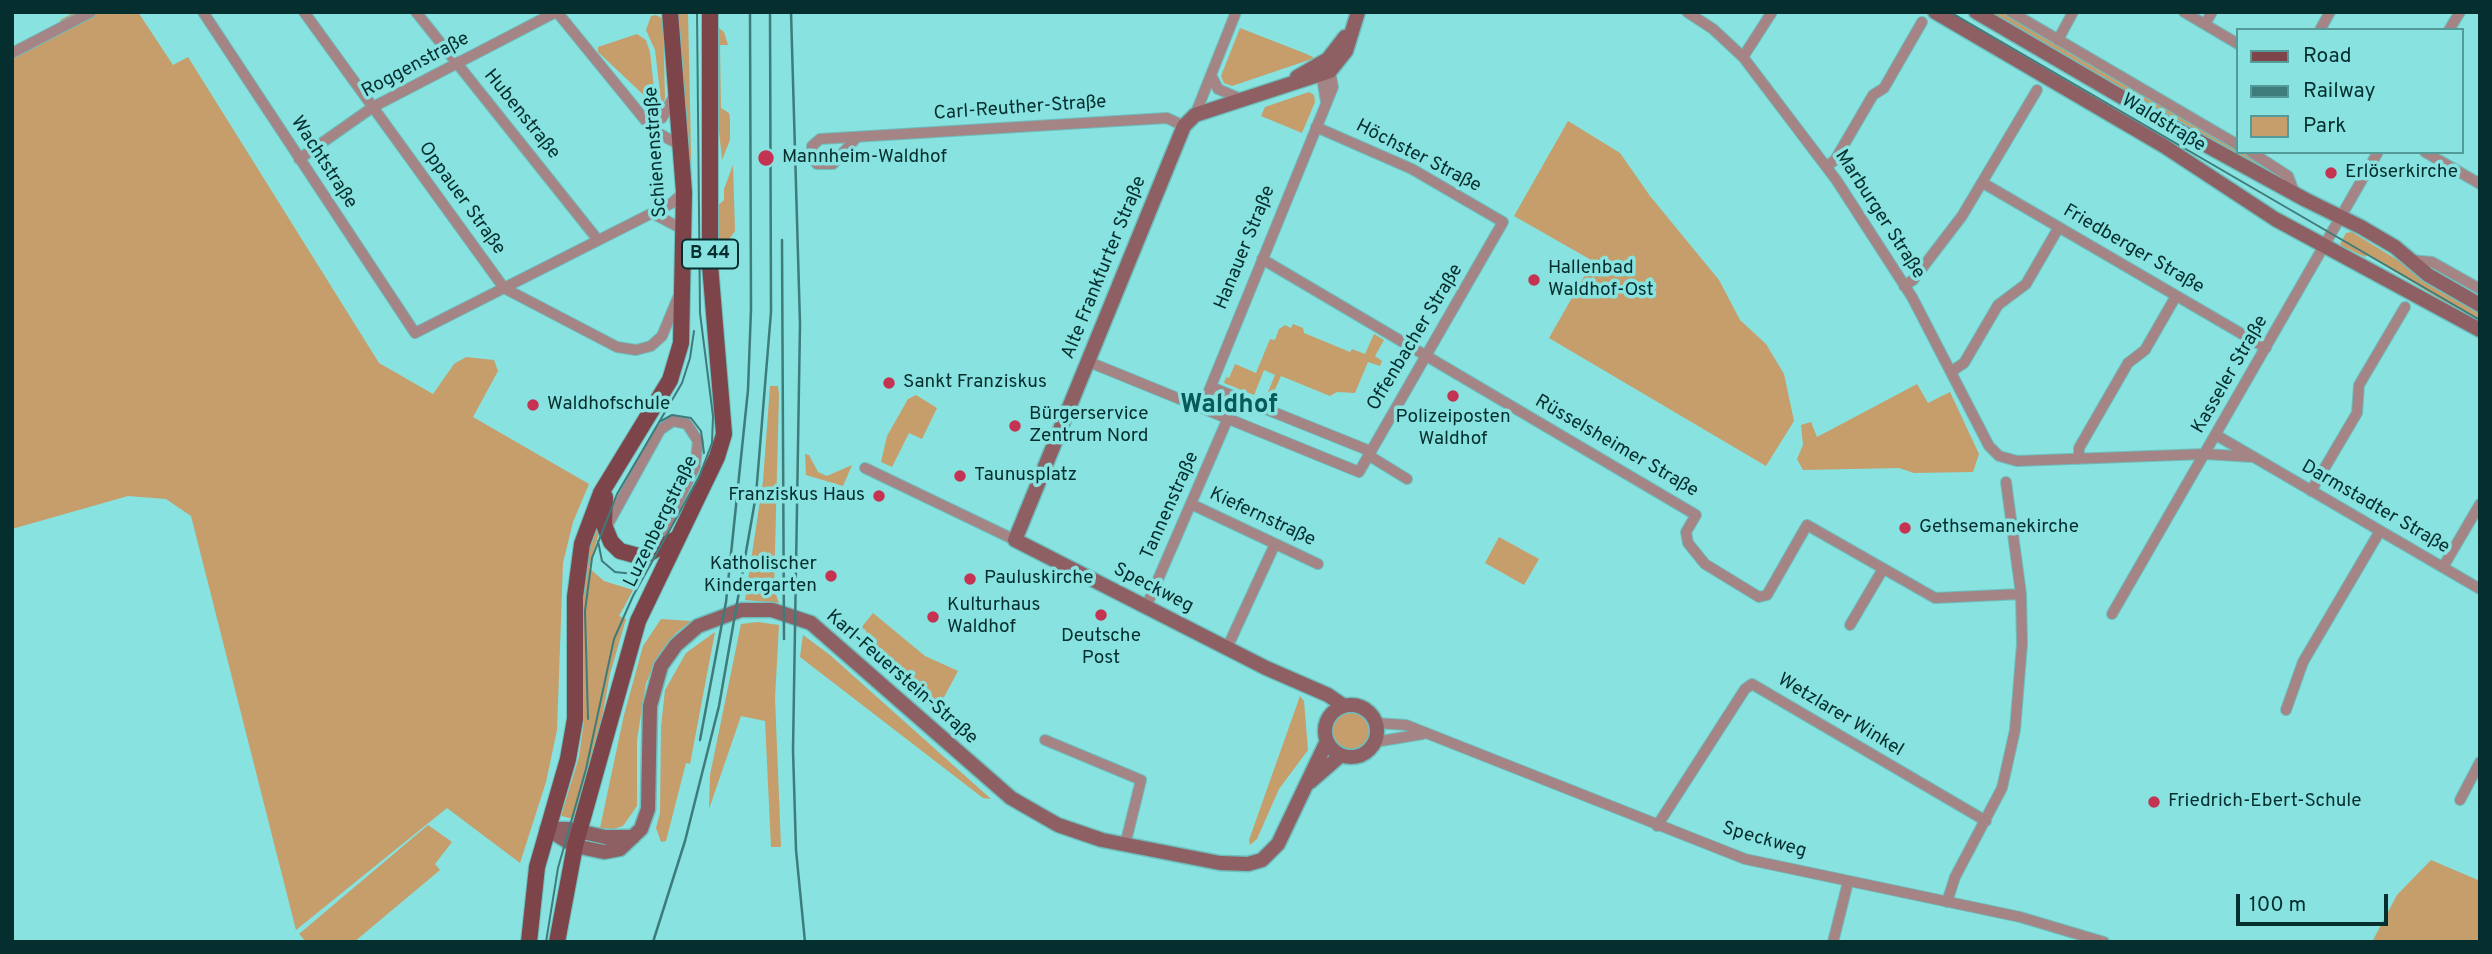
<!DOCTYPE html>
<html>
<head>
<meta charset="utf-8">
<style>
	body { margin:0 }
	#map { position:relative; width:2492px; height:954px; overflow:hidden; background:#87e2e0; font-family:Overpass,sans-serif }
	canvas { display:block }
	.frame { position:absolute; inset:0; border:14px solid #052e2e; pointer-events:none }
	.legend { position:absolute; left:2236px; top:28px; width:228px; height:126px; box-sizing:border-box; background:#87e2e0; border:2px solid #539a99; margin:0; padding:9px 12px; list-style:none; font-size:21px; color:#052e2e }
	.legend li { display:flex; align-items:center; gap:14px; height:35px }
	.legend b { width:35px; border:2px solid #539a99 }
	.scale { position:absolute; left:2236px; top:894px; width:152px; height:32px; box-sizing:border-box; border:4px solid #052e2e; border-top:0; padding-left:9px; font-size:21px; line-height:24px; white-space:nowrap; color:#052e2e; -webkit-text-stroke:5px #87e2e0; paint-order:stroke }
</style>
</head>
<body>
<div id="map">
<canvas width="2492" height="954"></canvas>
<div class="frame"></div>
<ul class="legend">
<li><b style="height:9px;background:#7d444a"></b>Road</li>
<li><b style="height:9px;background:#3d7c7b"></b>Railway</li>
<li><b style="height:19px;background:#c59e6b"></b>Park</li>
</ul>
<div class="scale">100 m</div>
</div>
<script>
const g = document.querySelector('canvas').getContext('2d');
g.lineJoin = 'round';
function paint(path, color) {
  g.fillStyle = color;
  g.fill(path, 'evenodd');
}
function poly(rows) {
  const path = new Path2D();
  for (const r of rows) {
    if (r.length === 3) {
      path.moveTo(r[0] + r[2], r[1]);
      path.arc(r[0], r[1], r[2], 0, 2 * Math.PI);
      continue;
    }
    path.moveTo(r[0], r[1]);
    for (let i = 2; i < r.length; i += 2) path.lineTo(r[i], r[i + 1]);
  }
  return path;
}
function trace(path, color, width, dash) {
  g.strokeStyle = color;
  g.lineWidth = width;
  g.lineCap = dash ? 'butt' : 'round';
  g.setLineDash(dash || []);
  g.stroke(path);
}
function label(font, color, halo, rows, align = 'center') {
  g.font = font + ' Overpass,sans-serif';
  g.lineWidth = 7;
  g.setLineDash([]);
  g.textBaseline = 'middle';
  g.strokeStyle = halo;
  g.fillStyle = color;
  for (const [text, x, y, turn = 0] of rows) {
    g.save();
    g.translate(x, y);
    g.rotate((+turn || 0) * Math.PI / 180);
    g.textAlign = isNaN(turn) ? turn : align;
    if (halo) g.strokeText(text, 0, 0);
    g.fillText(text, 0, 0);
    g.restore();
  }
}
paint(poly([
	[75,12,138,12,173,65,188,57,379,363,433,394,454,364,466,357,494,360,498,371,473,417,589,484,573,522,563,563,557,730,546,782,520,863,447,808,296,930,191,516,166,499,128,496,12,529,12,59,66,31,60,20],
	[675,12,688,12,692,197,689,197],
	[1988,12,2004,12,2238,149,2238,152,2244,152,2275,170,2289,183],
	[656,15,663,19,665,98,662,109,655,50,646,30,651,16],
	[715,25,724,32,728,45,720,45,721,108,729,113,730,119,730,140,722,160,716,102],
	[1240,28,1304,53,1315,58,1232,86,1224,83,1221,76],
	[637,34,646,40,650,52,655,98,650,101,598,52,598,47],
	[1309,92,1314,95,1315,102,1302,133,1261,116,1265,107],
	[1568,121,1620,153,1650,196,1719,280,1740,320,1766,344,1784,374,1794,421,1766,466,1549,338,1593,261,1514,216],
	[733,165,735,231,718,255,720,286,716,284,715,208,724,200,724,189],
	[2352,232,2480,311,2480,322,2443,305,2445,302,2367,255,2365,257,2342,246,2340,244,2346,233],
	[1293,324,1303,328,1304,333,1350,352,1352,349,1365,354,1374,334,1384,340,1375,356,1382,361,1380,366,1368,362,1355,393,1337,392,1330,396,1281,376,1273,394,1268,392,1275,375,1264,370,1254,395,1224,383,1226,377,1229,378,1235,364,1256,373,1270,339,1275,340,1279,329,1285,325,1291,328],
	[1917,384,1928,403,1950,392,1979,454,1973,472,1914,473,1899,468,1803,470,1797,459,1803,445,1801,425,1811,422,1817,437],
	[770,386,778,386,779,394,774,589,779,603,745,600,763,481],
	[916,395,937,408,922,439,909,433,892,467,881,462,887,436,908,399],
	[805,454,809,455,818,472,827,476,852,465,843,486,806,475],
	[598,515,600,529,589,568,604,581,633,590,619,616,626,619,610,674,597,746,578,820,561,816,579,757,584,720,580,625,586,555],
	[1499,537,1539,559,1524,585,1485,563],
	[873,613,925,656,958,671,936,712,871,653,873,651,866,645,866,630,861,628],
	[661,619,691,621,676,633,657,659,646,683,637,740,637,806,623,826,613,829,600,828,624,715,643,646],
	[758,622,779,625,775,698,781,847,771,847,765,721,741,716,709,809,710,775,741,624],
	[715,632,690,764,686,763,666,841,661,842,656,828,660,813,661,727,665,690,686,653],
	[803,635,830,655,991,799,983,798,800,657],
	[1300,696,1304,701,1308,750,1279,789,1257,839,1250,845,1249,840],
	[1351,731,18],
	[428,825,452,842,435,864,440,870,354,942,306,942,299,934],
	[2431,860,2480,881,2480,942,2372,942,2397,895]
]), '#c59e6b');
const street = poly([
	[203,12,415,333,672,203,684,192],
	[304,12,504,288,617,347,636,350,651,346,662,336,679,295],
	[416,12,598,240],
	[557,12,654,131,682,146],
	[1687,12,1713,29,1743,57,1837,181,1912,297,1989,446,1999,456,2017,461,2205,454,2252,457],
	[2011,12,2238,145],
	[2184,12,2238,44],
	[2205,24,2212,12],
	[2320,30,2330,12],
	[2449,30,2460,12],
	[2058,40,2073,12],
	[12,53,91,12],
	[1743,57,1772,12],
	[1211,75,1218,89,1241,99],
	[1195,115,1236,12],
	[646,120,662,118,674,96],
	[857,137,833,164,817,164,812,157,812,146,820,139,1167,118,1184,126],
	[2251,152,2288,176,2295,194],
	[2425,152,2480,184],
	[299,159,373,107,556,12],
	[1827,166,1835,160,1873,95,1884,88,1922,22],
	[1983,183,2266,348],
	[652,213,684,230],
	[1262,259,1696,515,1686,532,1688,543,1705,564,1759,597,1767,595,1807,525,1935,598,2021,594],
	[2411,260,2432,262,2480,289],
	[1904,286,1913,280,1962,216,2037,90],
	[1089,362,1359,472,1503,222,1412,169,1316,127],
	[1952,371,1964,363,1998,305,2026,284,2059,227],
	[1211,387,1370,451],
	[1202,408,1333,87,1330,71,1320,65,1326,102],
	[2216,435,2480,589],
	[1368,455,1407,479],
	[2079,459,2079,448,2128,363,2145,350,2176,296],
	[865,468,1015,540],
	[2311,491,2357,413,2359,385,2405,307],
	[1191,504,1318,564],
	[607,526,660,430,673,421,687,424,698,441,695,467,654,550],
	[2443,567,2480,504],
	[1146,607,1228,418],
	[2112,614,2378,152],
	[1850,625,1883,569],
	[1227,648,1275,544],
	[2286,710,2303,662,2380,531],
	[1376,723,1406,725,1745,859,2020,917,2104,942],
	[1045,740,1141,780,1125,845],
	[1375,742,1423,734],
	[2460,800,2480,762],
	[1657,826,1745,689,1752,684,1986,821],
	[1947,902,1955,877,2002,788,2015,730,2022,644,2021,594,2006,482],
	[1833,942,1848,882]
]);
const secondary = poly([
	[1935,12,2164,146,2275,219,2480,330],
	[1976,12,2173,127,2306,200,2361,227,2395,247,2428,275,2480,305],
	[1297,77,1328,59,1345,37],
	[1351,731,26],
	[1344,706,1328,695,1266,668,1015,540,1184,126,1195,115,1330,71,1346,51,1358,12],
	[1310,782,1341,755],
	[547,829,575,846,604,852,620,849,641,829,648,809,650,706,661,666,676,645,698,626,741,610,772,610,811,623,1011,798,1058,825,1102,840,1220,863,1248,864,1262,860,1278,844,1327,741],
	[547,829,569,829,605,837,633,837]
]);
const primary = poly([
	[605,497,604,525,611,542,620,551,642,557,676,539],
	[529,942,537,867,568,759,575,719,575,597,582,544,601,493,670,380,681,343,684,192,670,12],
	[557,942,575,846,638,621,717,457,724,434,710,265,710,12]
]);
trace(street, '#6dbebc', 12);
trace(secondary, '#6dbebc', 17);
trace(primary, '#6dbebc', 18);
trace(street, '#a58486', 10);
trace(secondary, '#8e5f63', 14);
trace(primary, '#7d444a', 16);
trace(poly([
	[1950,12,2480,320],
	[659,422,672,415,691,418,701,431,704,453],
	[598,541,602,561,615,572,634,574,651,563],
	[588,719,585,611,592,558,617,494,682,383,690,358,694,331],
	[546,942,558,868,586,769,614,639,633,596,699,477,712,443,713,416,700,313,697,12]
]), '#3d7c7b', 2);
trace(poly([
	[791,12,800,324,793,750,796,850,805,942],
	[782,240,784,639],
	[700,740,726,602,748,390,751,309,750,12],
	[653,942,685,841,719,706,756,495,771,312,770,12]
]), '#3d7c7b', 2.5);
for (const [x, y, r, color] of [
	[766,158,9,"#c43452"],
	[2331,173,7,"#c43452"],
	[1534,280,7,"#c43452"],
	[889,383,7,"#c43452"],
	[1453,396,7,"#c43452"],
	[533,405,7,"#c43452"],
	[1015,426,7,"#c43452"],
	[960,476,7,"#c43452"],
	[879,496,7,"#c43452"],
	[1905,528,7,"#c43452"],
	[831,576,7,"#c43452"],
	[970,579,7,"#c43452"],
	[1101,615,7,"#c43452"],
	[933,617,7,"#c43452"],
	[2154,802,7,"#c43452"]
]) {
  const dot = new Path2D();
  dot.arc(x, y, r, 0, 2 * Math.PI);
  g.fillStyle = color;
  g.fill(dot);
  trace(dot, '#87e2e0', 2.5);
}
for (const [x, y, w] of [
	[710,254,56]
]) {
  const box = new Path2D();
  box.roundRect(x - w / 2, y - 14.5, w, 29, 5);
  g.fillStyle = '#87e2e0';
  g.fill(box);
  trace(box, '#052e2e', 2);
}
label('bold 18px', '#052e2e', null, [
	["B 44",710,254]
]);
label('19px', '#052e2e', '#87e2e0', [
	["Roggenstraße",416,66,-28],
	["Carl-Reuther-Straße",1020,109,-4],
	["Hubenstraße",521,115,51],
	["Waldstraße",2163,124,31],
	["Schienenstraße",657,152,-94],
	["Höchster Straße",1418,157,27],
	["Wachtstraße",323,163,57],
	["Oppauer Straße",461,199,54],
	["Marburger Straße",1879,215,57],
	["Hanauer Straße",1246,248,-68],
	["Friedberger Straße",2133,250,30],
	["Alte Frankfurter Straße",1105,268,-68],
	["Offenbacher Straße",1416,338,-59],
	["Kasseler Straße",2231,375,-60],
	["Rüsselsheimer Straße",1616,447,30],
	["Tannenstraße",1171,506,-66],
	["Darmstadter Straße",2375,508,30],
	["Kiefernstraße",1262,518,25],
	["Luzenbergstraße",662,522,-64],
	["Speckweg",1153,589,27],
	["Karl-Feuerstein-Straße",901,678,41],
	["Wetzlarer Winkel",1840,716,31],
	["Speckweg",1764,841,16]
]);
label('19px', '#052e2e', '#87e2e0', [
	["Mannheim-Waldhof",782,158],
	["Erlöserkirche",2345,173],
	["Hallenbad",1548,269],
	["Waldhof-Ost",1548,291],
	["Sankt Franziskus",903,383],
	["Waldhofschule",547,405],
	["Bürgerservice",1029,415],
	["Zentrum Nord",1029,437],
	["Polizeiposten",1453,418,"center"],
	["Waldhof",1453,440,"center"],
	["Taunusplatz",974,476],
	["Franziskus Haus",865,496,"right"],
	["Gethsemanekirche",1919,528],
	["Katholischer",817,565,"right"],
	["Kindergarten",817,587,"right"],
	["Pauluskirche",984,579],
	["Kulturhaus",947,606],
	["Waldhof",947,628],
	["Deutsche",1101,637,"center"],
	["Post",1101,659,"center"],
	["Friedrich-Ebert-Schule",2168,802]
], 'left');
label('bold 26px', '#085a59', '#87e2e0', [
	["Waldhof",1229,407]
]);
</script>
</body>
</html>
